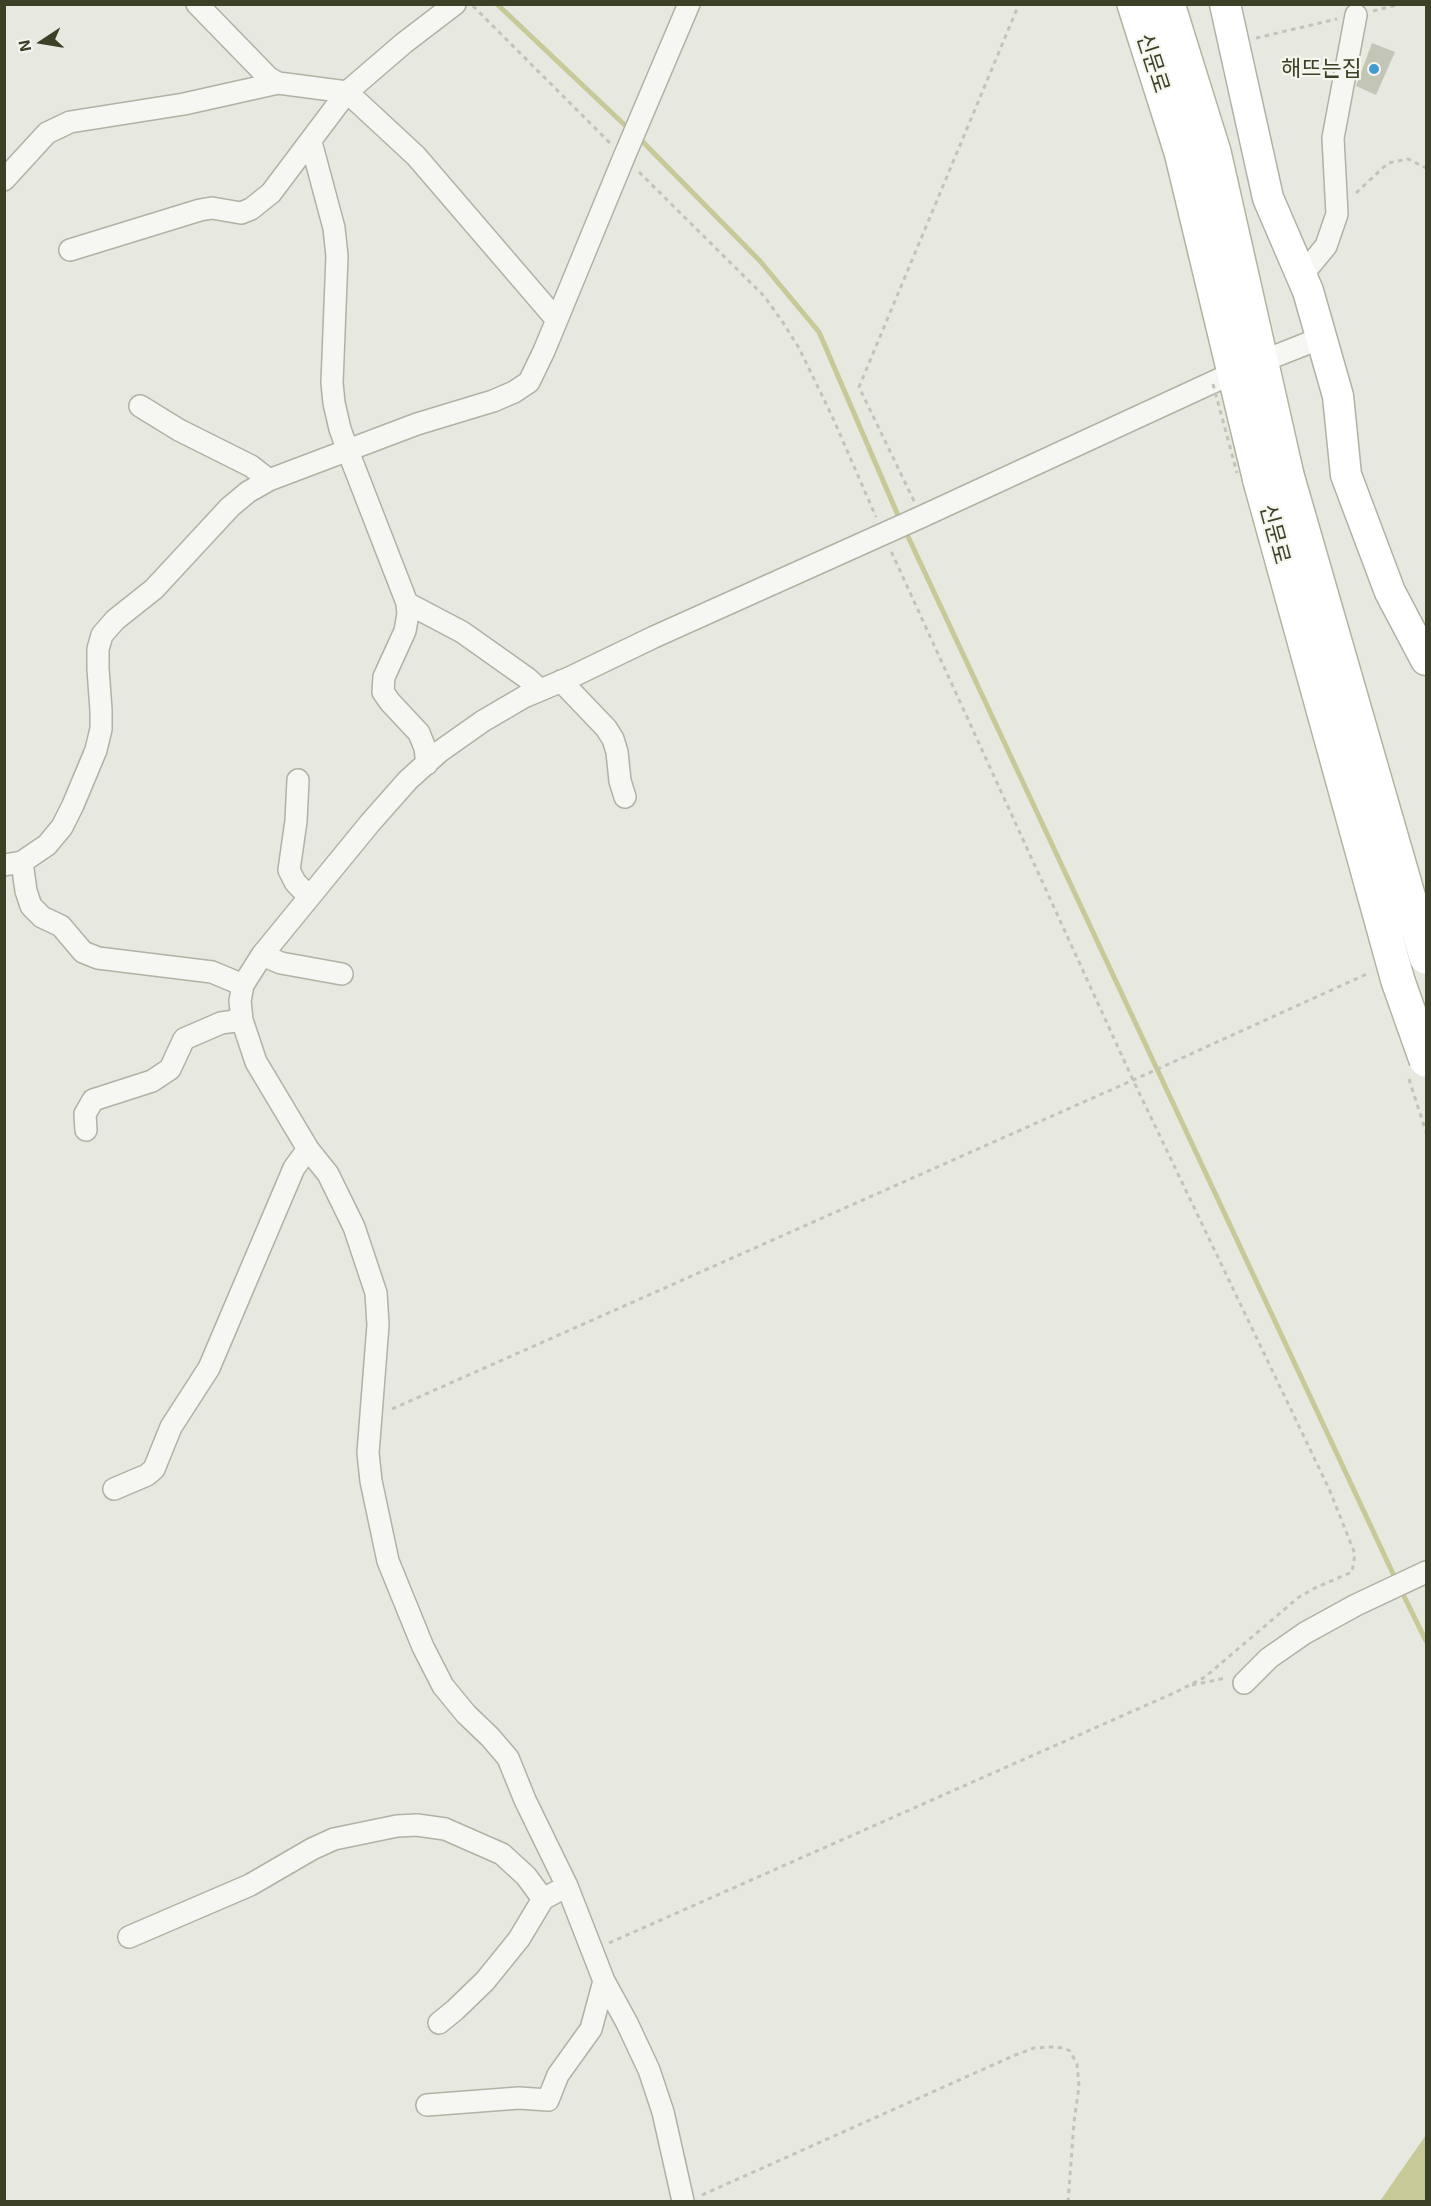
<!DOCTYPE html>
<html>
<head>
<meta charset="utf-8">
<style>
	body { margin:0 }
	#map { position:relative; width:1431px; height:2206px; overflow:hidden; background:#e7e8df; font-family:"Exo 2",sans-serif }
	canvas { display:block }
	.frame { position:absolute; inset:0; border:6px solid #3c4027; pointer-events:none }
	.north { position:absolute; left:12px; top:12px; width:60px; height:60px; -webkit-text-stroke:4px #f5f6ee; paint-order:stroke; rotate:258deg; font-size:16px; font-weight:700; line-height:24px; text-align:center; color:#3c4027 }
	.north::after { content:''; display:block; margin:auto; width:21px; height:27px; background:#3c4027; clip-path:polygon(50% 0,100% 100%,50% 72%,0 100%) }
</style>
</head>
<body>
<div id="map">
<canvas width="1431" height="2206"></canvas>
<div class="frame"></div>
<div class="north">N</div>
</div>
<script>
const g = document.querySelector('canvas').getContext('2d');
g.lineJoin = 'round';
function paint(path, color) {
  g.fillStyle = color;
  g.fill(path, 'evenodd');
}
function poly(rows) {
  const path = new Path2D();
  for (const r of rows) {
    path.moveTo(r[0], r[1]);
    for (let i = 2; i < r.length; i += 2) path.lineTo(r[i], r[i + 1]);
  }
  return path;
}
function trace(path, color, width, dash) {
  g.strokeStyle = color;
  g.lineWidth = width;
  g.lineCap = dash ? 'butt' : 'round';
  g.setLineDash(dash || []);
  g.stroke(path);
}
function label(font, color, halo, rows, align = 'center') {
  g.font = font + ' "Exo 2","Noto Sans KR",sans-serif';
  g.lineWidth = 4.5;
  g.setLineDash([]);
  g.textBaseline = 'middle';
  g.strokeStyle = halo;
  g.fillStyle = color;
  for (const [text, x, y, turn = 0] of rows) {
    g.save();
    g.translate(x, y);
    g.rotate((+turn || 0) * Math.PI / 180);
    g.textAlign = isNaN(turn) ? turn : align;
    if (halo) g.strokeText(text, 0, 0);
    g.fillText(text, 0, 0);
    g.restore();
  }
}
paint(poly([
	[1426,2135,1426,2201,1380,2201]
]), '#c7c999');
trace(poly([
	[497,4,631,131],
	[638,137,760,261,819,332,900,520],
	[904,528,1396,1580],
	[1400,1588,1426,1641]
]), '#c7c999', 5);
paint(poly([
	[1372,43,1395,52,1376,95,1356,86]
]), '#c3c5b6');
const street = poly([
	[197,4,269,78,278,83,347,92,416,156,556,319],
	[311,142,334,228,337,256,332,383,334,403,340,429,348,451,407,603,408,614,405,631,384,677,383,692,390,702,419,733,425,748,427,764],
	[4,180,47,133,70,122,184,104,278,83],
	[70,250,200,210,212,208,241,213,251,209,271,193,347,92,404,43,455,4],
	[1302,275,1326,246,1337,214,1333,138,1356,15],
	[140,406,179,430,251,466,269,480],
	[407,603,462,632,527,678,540,690],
	[561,681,606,728,613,739,617,752,620,781,625,797],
	[298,780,296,821,289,870,295,882,309,897],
	[22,862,26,891,31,906,42,917,61,926,83,952,98,958,212,972,243,985],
	[4,865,22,862,47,845,62,827,73,805,96,750,101,729,101,710,98,669,98,649,102,635,115,620,154,589,230,507,248,492,269,480,417,424,493,401,514,392,529,382,544,351,624,157,689,4],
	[262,955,281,963,342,974],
	[86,1130,85,1114,93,1100,152,1081,170,1069,184,1039,221,1023,242,1020],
	[114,1489,147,1475,154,1469,171,1427,209,1368,294,1168,308,1149],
	[1244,1683,1269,1658,1305,1633,1356,1605,1426,1572],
	[129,1937,250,1885,312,1849,334,1839,397,1826,417,1825,445,1829,502,1854,526,1876,543,1899],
	[439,2023,455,2010,485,1981,519,1939,543,1899,556,1892],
	[427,2105,519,2098,548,2100,558,2075,591,2029,604,1981],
	[683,2201,663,2112,649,2070,627,2023,604,1981,567,1886,525,1800,508,1758,490,1737,466,1714,443,1686,423,1647,388,1561,371,1481,368,1453,378,1325,376,1293,354,1227,328,1174,308,1149,256,1062,242,1020,240,1001,243,985,262,955,370,823,408,780,439,752,483,721,524,697,569,678,654,637,921,517,1235,372,1321,338]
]);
const secondary = poly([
	[1225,4,1268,198,1308,291,1338,396,1346,475,1390,592,1426,660]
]);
const primary = poly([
	[1134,4,1181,152,1260,481],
	[1168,4,1214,152,1287,475]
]);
trace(street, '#b0b2a4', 24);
trace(secondary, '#b0b2a4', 33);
trace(primary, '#b1b49e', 36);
trace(poly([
	[473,6,611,144],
	[1373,11,1401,4],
	[1256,38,1337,19],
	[639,172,764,296,782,321,799,348,832,416,876,517],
	[1356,193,1388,163,1408,159,1426,168],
	[914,501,859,387,1019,4],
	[392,1409,1140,1077,1369,973],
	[1192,1685,1226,1678],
	[609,1943,1176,1692,1205,1677,1299,1597,1317,1587,1352,1572,1355,1554,1330,1491,1133,1080,891,551],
	[702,2195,1013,2056,1034,2048,1050,2047,1064,2048,1070,2051,1077,2064,1079,2086,1074,2122,1068,2202]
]), '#c2c4b9', 3, [4.5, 4.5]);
trace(street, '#f6f7f2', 21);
trace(secondary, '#fff', 30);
trace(primary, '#fff', 33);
const primaryBridge = poly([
	[1287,475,1426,957],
	[1260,481,1398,981,1426,1060]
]);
trace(primaryBridge, '#b1b49e', 36, []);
trace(poly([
	[1213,384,1237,473],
	[1409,1079,1426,1132]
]), '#c2c4b9', 3, [4.5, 4.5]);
trace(primaryBridge, '#fff', 33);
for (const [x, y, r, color] of [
	[1374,69,6,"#419ad0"]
]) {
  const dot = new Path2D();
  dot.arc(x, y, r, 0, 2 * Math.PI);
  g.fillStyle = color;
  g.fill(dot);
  trace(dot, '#f5f6ee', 2);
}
label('22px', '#3c4027', '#f5f6ee', [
	["신문로",1153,63,72],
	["신문로",1275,534,75]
]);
label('22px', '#3c4027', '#f5f6ee', [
	["해뜨는집",1362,69]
], 'right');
</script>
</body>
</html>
